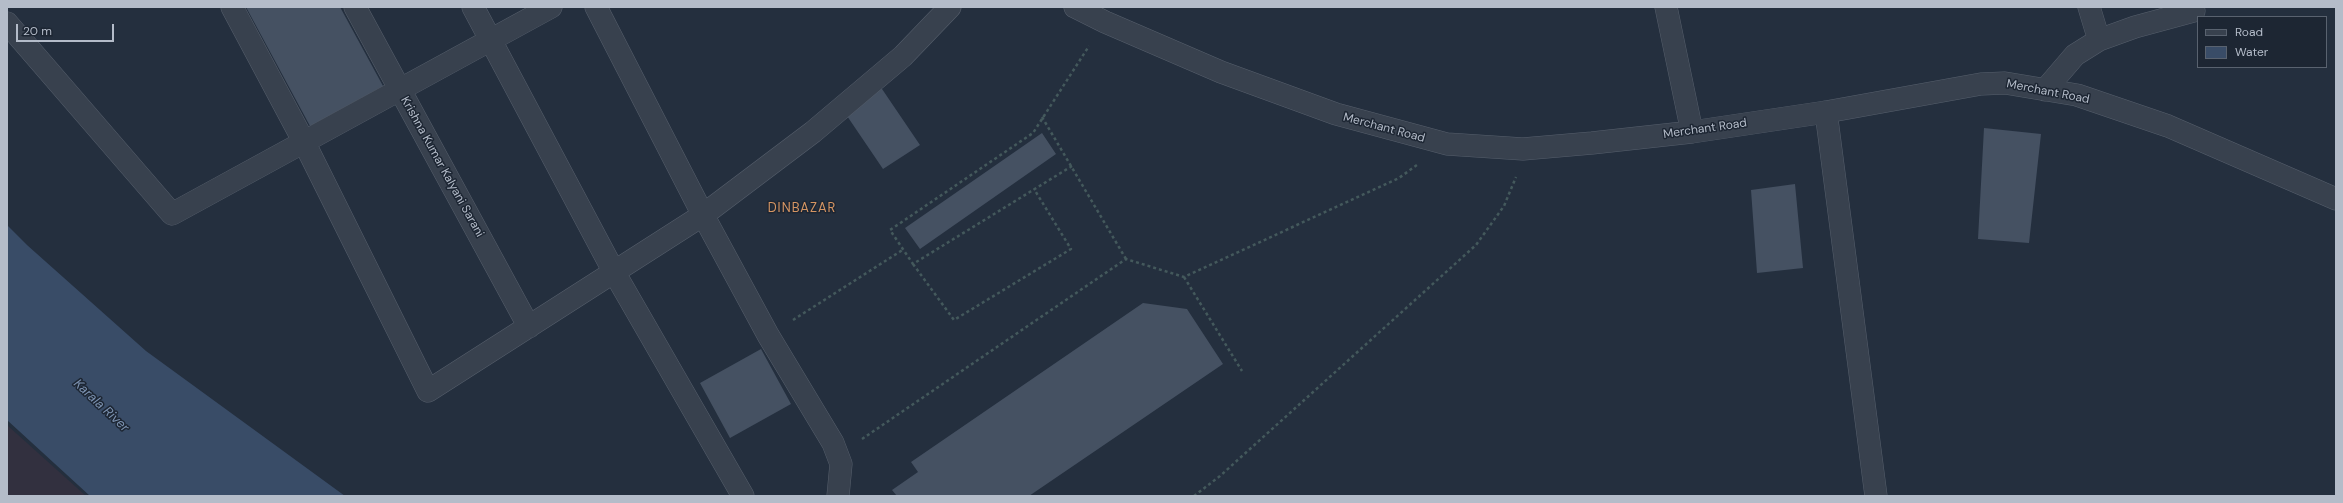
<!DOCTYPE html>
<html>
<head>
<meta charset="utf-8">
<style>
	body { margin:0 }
	#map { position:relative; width:2343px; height:503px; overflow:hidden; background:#242f3e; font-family:"DM Sans",sans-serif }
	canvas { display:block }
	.frame { position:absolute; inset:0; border:8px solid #b4bcc9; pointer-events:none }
	.legend { position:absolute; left:2197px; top:16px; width:130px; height:52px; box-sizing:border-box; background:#1d2633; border:1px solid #59626f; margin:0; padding:5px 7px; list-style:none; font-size:12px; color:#b4bcc9 }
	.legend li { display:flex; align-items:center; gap:8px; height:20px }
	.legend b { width:20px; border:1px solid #59626f }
	.scale { position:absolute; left:16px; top:24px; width:98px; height:18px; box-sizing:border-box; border:2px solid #b4bcc9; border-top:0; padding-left:5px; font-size:12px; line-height:14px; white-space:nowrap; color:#b4bcc9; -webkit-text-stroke:3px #1d2633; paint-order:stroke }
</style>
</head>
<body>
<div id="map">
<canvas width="2343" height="503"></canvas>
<div class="frame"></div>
<ul class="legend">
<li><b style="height:5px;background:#38414e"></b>Road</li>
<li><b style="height:11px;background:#394c67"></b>Water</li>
</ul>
<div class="scale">20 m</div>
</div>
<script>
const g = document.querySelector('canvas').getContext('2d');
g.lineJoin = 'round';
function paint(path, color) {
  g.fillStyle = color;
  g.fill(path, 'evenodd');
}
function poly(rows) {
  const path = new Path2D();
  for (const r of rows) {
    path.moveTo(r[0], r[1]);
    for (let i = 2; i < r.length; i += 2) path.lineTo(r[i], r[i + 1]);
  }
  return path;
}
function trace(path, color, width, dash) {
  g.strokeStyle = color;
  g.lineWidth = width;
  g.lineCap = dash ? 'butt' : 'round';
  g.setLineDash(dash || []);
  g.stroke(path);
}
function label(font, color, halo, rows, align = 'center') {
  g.font = font + ' "DM Sans",sans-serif';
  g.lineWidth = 3;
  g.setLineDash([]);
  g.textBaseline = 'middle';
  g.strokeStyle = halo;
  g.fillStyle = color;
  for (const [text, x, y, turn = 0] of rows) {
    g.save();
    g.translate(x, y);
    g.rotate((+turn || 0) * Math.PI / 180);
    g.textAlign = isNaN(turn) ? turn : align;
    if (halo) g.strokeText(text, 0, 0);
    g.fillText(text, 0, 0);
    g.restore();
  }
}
paint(poly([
	[7,425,86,496,7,496]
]), '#32303f');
paint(poly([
	[7,225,27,245,146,351,345,496,90,496,7,420]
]), '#394c67');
paint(poly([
	[246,7,340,7,383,86,310,126],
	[880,86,920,145,883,169,843,110],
	[1984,128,2041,134,2029,243,1978,239],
	[1042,133,1056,154,920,249,905,228],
	[1795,184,1803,268,1757,273,1751,190],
	[1143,303,1187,309,1223,364,1029,496,897,496,892,490,918,472,911,462],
	[761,349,791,404,730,438,700,383]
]), '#455162');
const minor = poly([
	[232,7,304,142,428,391,703,215,596,7],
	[355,7,529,327],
	[473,7,614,272,743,496],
	[1075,7,1105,22,1221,72,1336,114,1447,144,1523,149,1592,143,1692,132,1826,112,1981,84,2005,83,2077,95,2168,126,2336,199],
	[1666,7,1692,132],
	[2089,7,2099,40],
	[7,23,172,214,551,7],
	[2045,90,2075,55,2099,40,2135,27,2194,11,2193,7],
	[1826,112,1876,496],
	[838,496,841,464,833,443,768,335,703,215,813,132,903,56,950,7]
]);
trace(minor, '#565f6c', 23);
trace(poly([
	[1042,117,1126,259],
	[1072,166,913,264,890,230,1033,133,1089,46],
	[913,264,954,320,1071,249,1034,189],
	[1184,277,1242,371],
	[793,320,904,249],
	[862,439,1126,259,1184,277,1399,178,1417,165],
	[1194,496,1220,476,1476,245,1504,206,1516,177]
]), '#44595c', 2.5, [3, 3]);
trace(minor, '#38414e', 22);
label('12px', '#b4bcc9', '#1d2633', [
	["Merchant Road",2048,92,11],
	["Merchant Road",1384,128,15],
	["Merchant Road",1705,129,-8],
	["Krishna Kumar Kalyani Sarani",442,167,61]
]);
g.letterSpacing = '1px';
label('13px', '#d59563', '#1d2633', [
	["DINBAZAR",802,209]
]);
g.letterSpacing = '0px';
label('italic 13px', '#7c92b1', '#1d2633', [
	["Karala River",101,406,43]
]);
</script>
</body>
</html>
